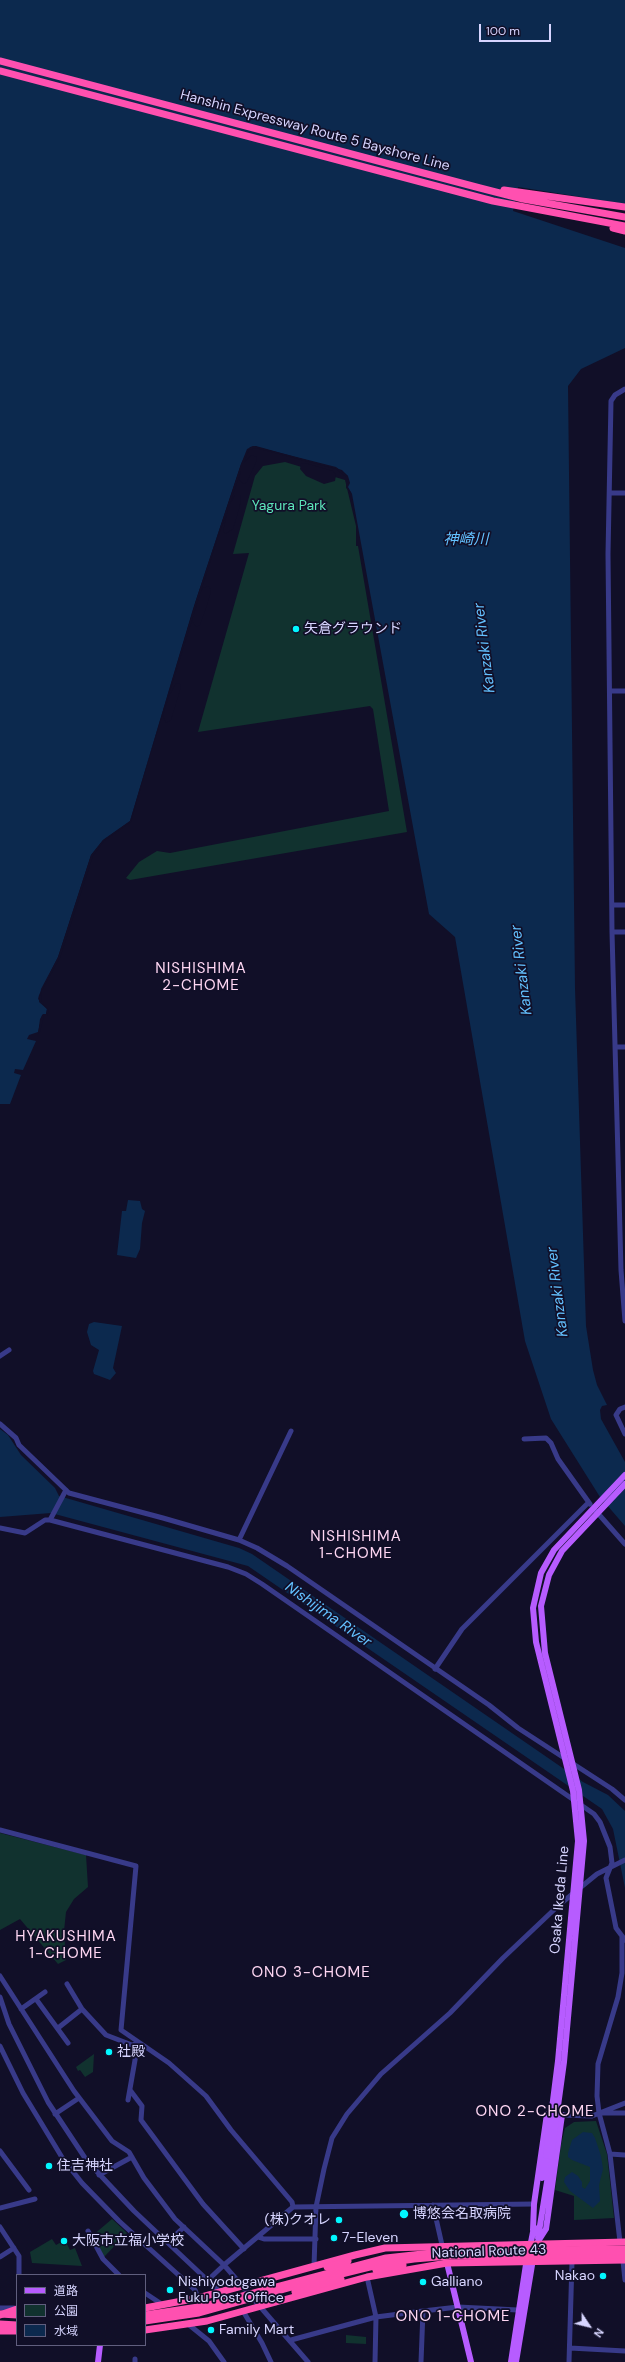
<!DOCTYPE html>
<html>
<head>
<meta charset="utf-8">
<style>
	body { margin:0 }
	#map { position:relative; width:625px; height:2362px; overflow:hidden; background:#110f28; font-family:"DM Sans","Noto Sans JP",sans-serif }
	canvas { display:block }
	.legend { position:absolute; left:16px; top:2274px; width:130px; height:72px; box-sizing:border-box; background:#110f28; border:1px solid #605e7e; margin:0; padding:5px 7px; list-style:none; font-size:12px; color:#d7d5ff }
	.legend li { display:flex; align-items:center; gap:8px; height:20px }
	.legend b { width:20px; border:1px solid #605e7e }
	.north { position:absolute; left:569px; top:2306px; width:40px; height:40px; -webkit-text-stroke:3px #110f28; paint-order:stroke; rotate:125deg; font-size:11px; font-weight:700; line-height:16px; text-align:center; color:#d7d5ff }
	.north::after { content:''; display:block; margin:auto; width:14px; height:18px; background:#d7d5ff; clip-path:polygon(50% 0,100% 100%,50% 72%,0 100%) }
	.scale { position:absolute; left:479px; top:24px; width:72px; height:18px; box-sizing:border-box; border:2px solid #d7d5ff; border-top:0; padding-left:5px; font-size:12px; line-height:14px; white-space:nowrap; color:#d7d5ff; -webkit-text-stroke:3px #110f28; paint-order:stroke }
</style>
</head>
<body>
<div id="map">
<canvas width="625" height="2362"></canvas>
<ul class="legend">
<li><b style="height:5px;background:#b75cff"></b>道路</li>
<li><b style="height:11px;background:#11322f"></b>公園</li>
<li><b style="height:11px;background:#0c294e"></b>水域</li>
</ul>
<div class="north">N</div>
<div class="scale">100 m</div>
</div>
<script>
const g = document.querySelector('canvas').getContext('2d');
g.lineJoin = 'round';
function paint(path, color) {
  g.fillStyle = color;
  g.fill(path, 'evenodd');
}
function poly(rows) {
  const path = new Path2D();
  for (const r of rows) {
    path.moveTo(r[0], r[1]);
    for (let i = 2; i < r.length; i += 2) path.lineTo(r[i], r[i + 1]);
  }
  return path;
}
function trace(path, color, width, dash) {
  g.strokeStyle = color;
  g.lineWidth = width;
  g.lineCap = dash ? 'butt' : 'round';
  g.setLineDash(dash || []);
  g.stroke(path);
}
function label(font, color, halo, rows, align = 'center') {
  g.font = font + ' "DM Sans","Noto Sans JP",sans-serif';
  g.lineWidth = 3.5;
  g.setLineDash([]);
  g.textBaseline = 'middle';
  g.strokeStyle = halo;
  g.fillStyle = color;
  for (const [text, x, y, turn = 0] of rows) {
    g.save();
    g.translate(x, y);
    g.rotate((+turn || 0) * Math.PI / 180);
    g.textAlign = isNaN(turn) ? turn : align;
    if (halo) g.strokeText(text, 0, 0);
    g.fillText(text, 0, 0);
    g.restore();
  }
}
paint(poly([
	[285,462,345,480,356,526,356,546,358,546,407,832,130,880,126,878,139,862,157,851,170,853,389,811,373,709,370,706,198,732,249,553,233,554,255,476,263,466],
	[0,1833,86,1855,88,1887,74,1899,66,1912,64,1931,66,1960,58,1964,20,1919,0,1930],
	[94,2054,93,2072,85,2077,80,2070,78,2071,76,2067],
	[596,2121,607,2154,614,2218,574,2220,574,2196,555,2190,561,2145,565,2128,574,2122],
	[112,2219,127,2233,104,2257,92,2236],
	[52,2239,56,2245,65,2240,70,2250,75,2248,82,2266,32,2263,30,2252],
	[346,2335,366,2337,366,2344,346,2343]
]), '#11322f');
paint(poly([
	[0,0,625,0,625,348,581,369,568,386,575,988,586,1326,593,1370,597,1385,607,1405,602,1406,600,1410,601,1419,625,1462,625,1526,600,1497,551,1419,525,1341,455,937,429,914,352,494,348,488,348,476,342,470,256,446,250,447,241,464,193,609,130,821,103,840,91,855,58,957,39,995,38,999,47,1009,46,1014,42,1015,38,1032,29,1035,27,1039,36,1041,23,1070,15,1069,14,1073,21,1075,10,1104,0,1104],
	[128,1200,140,1201,142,1209,145,1211,142,1223,140,1249,136,1258,117,1255,122,1211,126,1211],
	[94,1322,122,1326,113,1368,116,1373,110,1380,94,1374,93,1371,99,1350,91,1345,87,1332,89,1324],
	[0,1429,8,1435,21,1455,55,1488,59,1496,239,1548,252,1554,583,1782,608,1795,625,1811,625,1888,613,1829,602,1809,248,1566,51,1513,0,1517],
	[583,2132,592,2133,595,2138,601,2156,603,2169,599,2185,600,2201,593,2208,570,2191,564,2182,565,2177,572,2172,578,2176,582,2182,582,2187,585,2189,590,2181,590,2167,572,2160,568,2157,568,2153,572,2140]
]), '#0c294e');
paint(poly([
	[518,187,625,204,625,248,513,211],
	[253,446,336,467,348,476,350,483,348,487,352,494,346,488,346,477,336,469,256,448,249,450,244,463,251,455,257,457,256,462,247,482,244,484,239,480,241,471,230,504,235,495,240,495,241,500,239,509,233,529,225,534,223,531,228,510,218,537,150,755,131,822,104,841,93,856,60,958,42,990,41,1002,49,1010,47,1016,44,1016,40,1032,38,1034,40,1019,43,1014,46,1014,47,1009,39,1002,41,989,58,957,91,855,103,840,130,821,196,600,241,464,247,449],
	[305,463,333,471,336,475,335,481,324,484,306,476,300,469,301,464],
	[209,586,211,591,207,605,200,625,196,627,192,621,198,599,203,588],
	[176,683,180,684,181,687,171,720,166,723,163,716,169,696]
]), '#110f28');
trace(poly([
	[625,389,615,395,611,401,608,554,612,932,621,1270,625,1321],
	[610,493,625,493],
	[610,691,625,691],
	[612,905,625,905],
	[612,932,625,932],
	[616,1047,625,1047],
	[0,1356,9,1350],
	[625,1407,620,1409,616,1415,625,1434],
	[0,1424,16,1438,19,1445,69,1493,163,1518,239,1540,257,1548,287,1566,489,1705,518,1728,612,1789,625,1800],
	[524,1439,546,1438,551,1443,558,1459,590,1504],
	[595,1510,625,1544],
	[50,1520,66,1490],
	[0,1528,25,1533,45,1520,50,1520,228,1567,246,1574,262,1584,594,1814,600,1822,610,1847,612,1863,606,1878,616,1928,625,1940],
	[239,1540,291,1431],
	[435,1669,462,1629,588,1503],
	[0,1830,136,1866,121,2030,169,2063,206,2096,231,2130,292,2202,293,2207],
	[0,1976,74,2091,112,2141,129,2152,144,2178,175,2219,224,2265,208,2280],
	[67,1984,82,2009,106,2035,132,2045,138,2043],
	[0,1997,9,2024,48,2102,87,2161,134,2211,220,2292],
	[36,1999,68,2043],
	[21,2009,45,1992],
	[58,2028,82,2009],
	[0,2046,23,2093,63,2159,82,2183,119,2221,195,2290,198,2298],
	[130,2090,142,2106,141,2120,203,2204,244,2249],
	[128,2100,138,2043],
	[602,2113,625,2113],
	[55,2114,79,2098],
	[562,2115,592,2116,625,2103],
	[0,2151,29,2190],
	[610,2154,625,2155],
	[99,2175,132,2157],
	[433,2205,442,2245],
	[0,2208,35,2199],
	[0,2227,19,2256,19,2275],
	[88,2231,103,2259,119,2275],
	[258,2237,264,2239,316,2239],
	[168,2242,184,2227],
	[620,2242,610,2154,599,2113,597,2096,598,2064,618,1997,622,1973,622,1937],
	[0,2257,14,2248],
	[623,2261,625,2280],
	[314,2266,316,2207,324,2169,332,2138,347,2114,381,2074,450,2013,503,1958,559,1905,597,1874,625,1860],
	[367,2277,376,2317,375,2362],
	[145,2293,163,2305],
	[0,2308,14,2308],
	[243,2311,262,2343,271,2362],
	[188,2324,209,2341,224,2362],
	[291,2340,376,2317,423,2311,458,2307,518,2310],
	[570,2348,625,2351],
	[135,2359,135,2362],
	[308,2362,224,2265,293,2207,534,2204],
	[421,2362,423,2311],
	[569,2362,572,2262]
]), '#383a89', 5);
trace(poly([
	[542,2178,546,2156],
	[533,2230,534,2204,547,2114,562,2115,546,2229,537,2243],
	[538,2238,551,2157],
	[530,2247,534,2227],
	[447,2263,471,2362],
	[98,2362,100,2345],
	[511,2362,527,2258],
	[516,2362,533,2259]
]), '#b75cff', 6);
trace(poly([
	[0,61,480,188,523,199,625,217],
	[0,71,493,201,625,226],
	[504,190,625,207],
	[613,228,625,231],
	[145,2308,198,2298,355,2255,385,2248,625,2242],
	[0,2315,17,2309],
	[0,2324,17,2325],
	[145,2330,207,2321,367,2277,447,2263,625,2260],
	[0,2331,17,2331]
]), '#ff50b0', 7);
trace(poly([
	[546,2156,558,2061,578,1841,573,1791,536,1642,533,1608,541,1573,554,1550,625,1475],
	[551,2157,564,2062,584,1841,579,1790,545,1653,541,1606,549,1575,562,1551,625,1484]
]), '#b75cff', 6);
trace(poly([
	[327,2267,348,2261],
	[376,2270,403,2265],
	[295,2292,341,2279],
	[0,2314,17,2315],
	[145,2315,205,2306,386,2258,450,2251,625,2249],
	[145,2321,199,2313,317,2280,386,2263,414,2259,450,2256,625,2255]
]), '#ff50b0', 7);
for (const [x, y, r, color] of [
	[296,629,4,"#01f7ff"],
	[109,2052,4,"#01f7ff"],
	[49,2166,4,"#01f7ff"],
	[404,2214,5,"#01f7ff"],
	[339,2220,4,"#01f7ff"],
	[334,2238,4,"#01f7ff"],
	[64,2241,4,"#01f7ff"],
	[603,2276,4,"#01f7ff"],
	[423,2282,4,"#01f7ff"],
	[170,2290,4,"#01f7ff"],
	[211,2330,4,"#01f7ff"]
]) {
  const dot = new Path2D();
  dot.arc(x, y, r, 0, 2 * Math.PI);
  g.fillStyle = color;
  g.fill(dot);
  trace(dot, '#110f28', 1.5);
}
label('14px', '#d7d5ff', '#110f28', [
	["Hanshin Expressway Route 5 Bayshore Line",315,131,15],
	["Osaka Ikeda Line",560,1900,-85],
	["National Route 43",489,2252,-2]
]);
label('14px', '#5ce5b9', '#110f28', [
	["Yagura Park",289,506]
]);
label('14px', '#d7d5ff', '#110f28', [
	["矢倉グラウンド",304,629],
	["社殿",117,2052],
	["住吉神社",57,2166],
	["博悠会名取病院",413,2214],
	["(株)クオレ",331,2220,"right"],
	["7-Eleven",342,2238],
	["大阪市立福小学校",72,2241],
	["Nakao",595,2276,"right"],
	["Nishiyodogawa",178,2282],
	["Fuku Post Office",178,2298],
	["Galliano",431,2282],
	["Family Mart",219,2330]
], 'left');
label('italic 15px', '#63c1ff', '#110f28', [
	["神崎川",466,540],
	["Kanzaki River",485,648,-97],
	["Kanzaki River",522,970,-97],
	["Kanzaki River",558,1292,-97],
	["Nishijima River",328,1615,35]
]);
g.letterSpacing = '1px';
label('15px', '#ffd7f3', '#110f28', [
	["NISHISHIMA",201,969],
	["2-CHOME",201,986],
	["NISHISHIMA",356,1537],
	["1-CHOME",356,1554],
	["HYAKUSHIMA",66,1937],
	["1-CHOME",66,1954],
	["ONO 3-CHOME",311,1973],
	["ONO 2-CHOME",535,2112],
	["ONO 1-CHOME",453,2317]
]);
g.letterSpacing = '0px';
</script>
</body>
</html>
